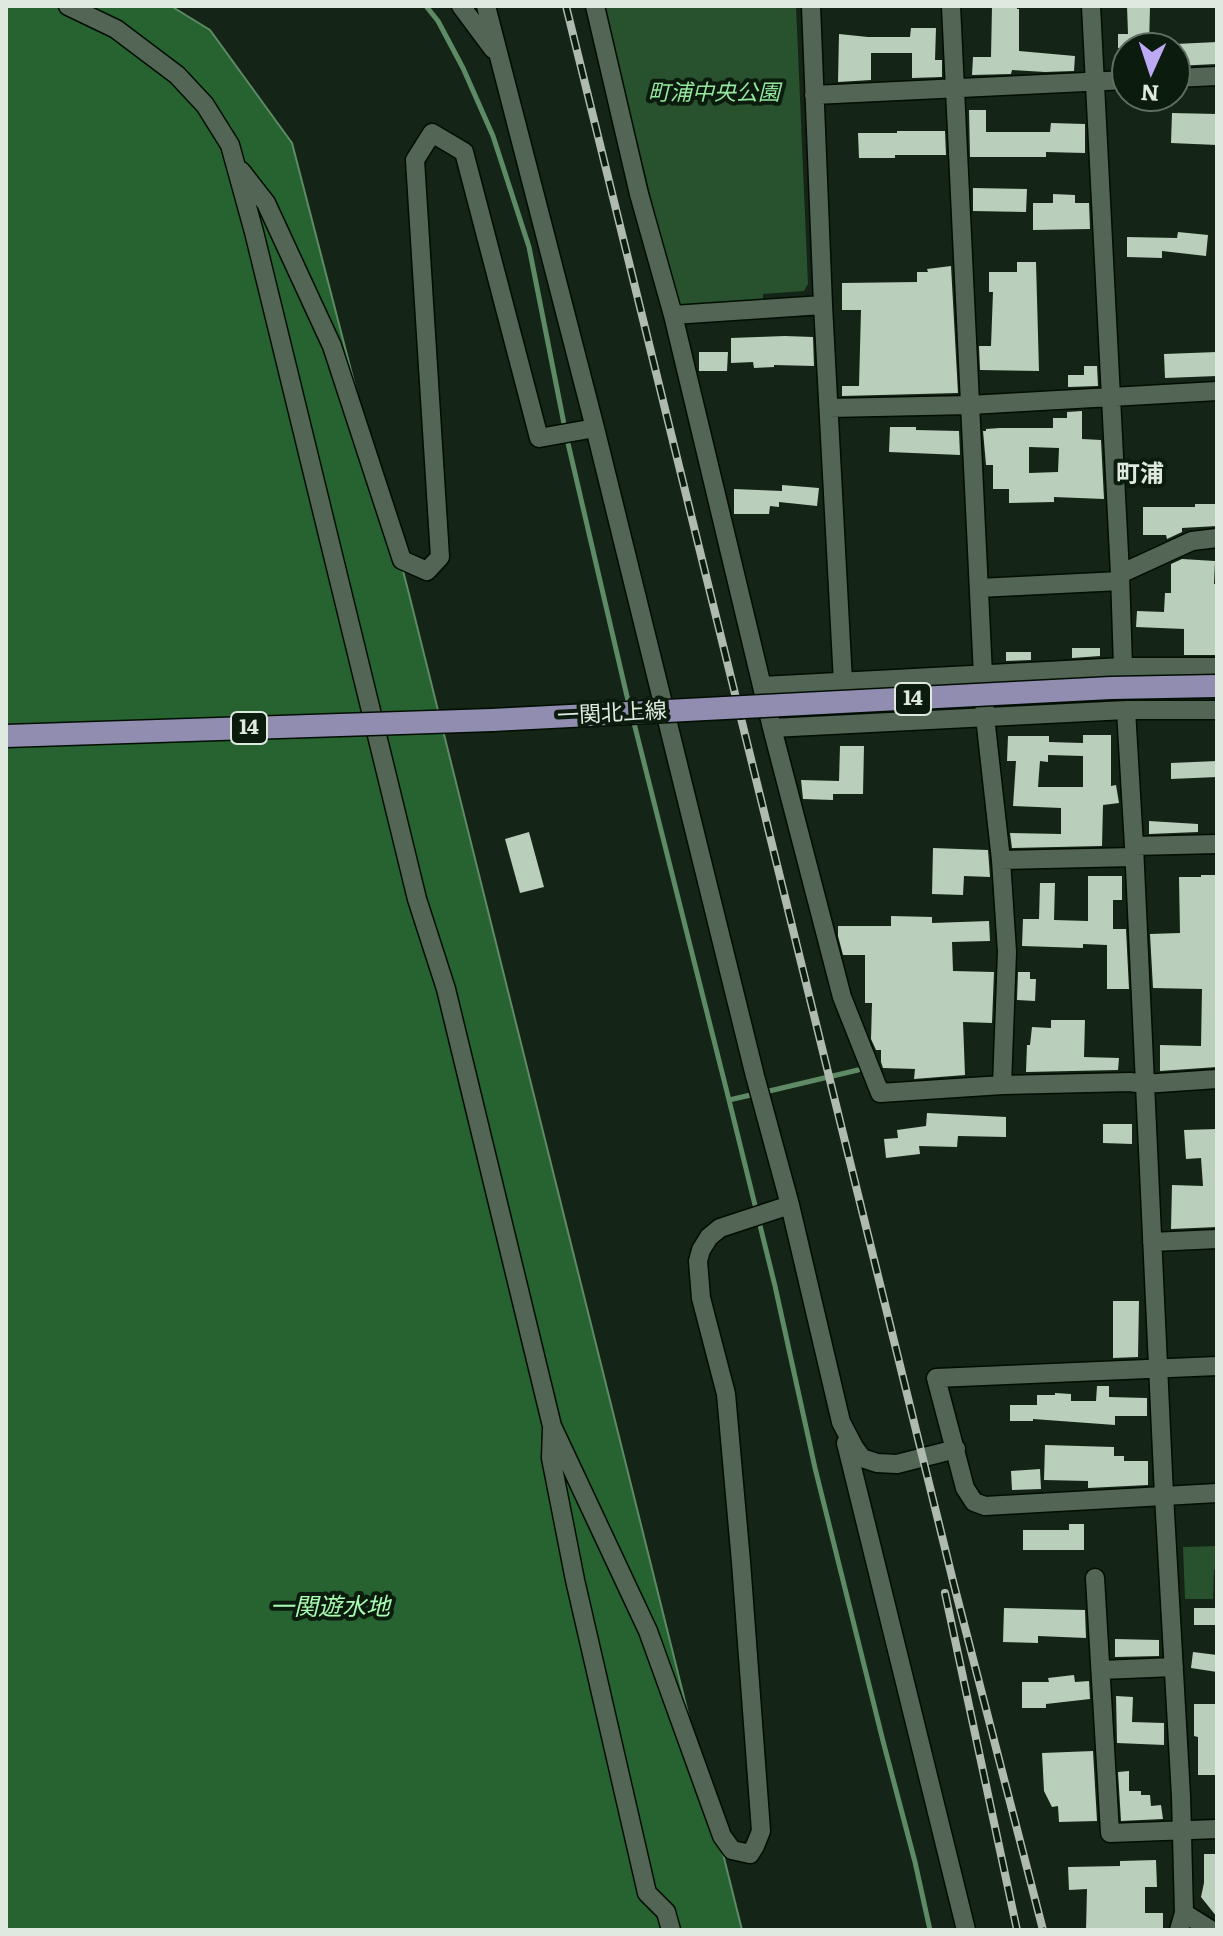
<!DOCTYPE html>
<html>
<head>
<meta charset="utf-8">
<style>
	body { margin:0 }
	#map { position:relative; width:1223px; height:1936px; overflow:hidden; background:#142416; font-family:Literata,serif }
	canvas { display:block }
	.frame { position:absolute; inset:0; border:8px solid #dfe9df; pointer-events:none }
	.north { position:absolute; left:1111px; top:32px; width:80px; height:80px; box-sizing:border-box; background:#0b1b0d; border:2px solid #606d61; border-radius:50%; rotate:183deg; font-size:22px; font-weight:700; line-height:32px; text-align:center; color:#dfe9df }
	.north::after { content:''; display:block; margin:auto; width:28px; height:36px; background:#bea9f5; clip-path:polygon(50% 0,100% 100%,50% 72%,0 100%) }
</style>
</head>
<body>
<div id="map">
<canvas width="1223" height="1936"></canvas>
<div class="frame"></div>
<div class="north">N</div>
</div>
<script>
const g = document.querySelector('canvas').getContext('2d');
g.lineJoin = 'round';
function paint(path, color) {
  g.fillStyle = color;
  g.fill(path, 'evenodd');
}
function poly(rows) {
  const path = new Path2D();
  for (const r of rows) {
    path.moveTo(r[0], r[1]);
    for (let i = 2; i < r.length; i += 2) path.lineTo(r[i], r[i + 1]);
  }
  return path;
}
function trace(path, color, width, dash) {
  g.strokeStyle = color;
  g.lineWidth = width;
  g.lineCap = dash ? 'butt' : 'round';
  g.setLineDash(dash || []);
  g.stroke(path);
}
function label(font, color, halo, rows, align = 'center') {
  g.font = font + ' Literata,"Noto Sans JP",serif';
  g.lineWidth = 8;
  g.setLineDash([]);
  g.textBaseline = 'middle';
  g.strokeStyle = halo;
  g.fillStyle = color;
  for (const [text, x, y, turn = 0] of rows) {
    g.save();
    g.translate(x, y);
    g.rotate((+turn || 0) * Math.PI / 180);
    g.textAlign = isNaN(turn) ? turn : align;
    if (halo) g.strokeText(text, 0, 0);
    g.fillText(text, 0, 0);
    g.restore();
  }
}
paint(poly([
	[603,6,796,6,808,284,804,291,763,294,763,301,678,306],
	[1217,1546,1217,1569,1214,1570,1213,1599,1185,1599,1183,1547]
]), '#28512e');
const water = poly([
	[6,6,171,6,210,30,292,143,409,594,742,1930,6,1930,6,6]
]);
paint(water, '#266331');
trace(water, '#5e8b65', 2);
trace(poly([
	[426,6,438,21,463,68,493,136,529,247,565,429],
	[567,439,629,705],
	[633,719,729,1100,775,1286,815,1468,883,1741,915,1862,930,1930],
	[765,1092,858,1070],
	[729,1100,755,1094]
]), '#5e8b65', 5);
paint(poly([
	[992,6,1017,6,1017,9,1019,9,1019,51,1075,56,1074,71,1045,72,1012,70,1011,74,972,75,973,57,991,57],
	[1127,6,1150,6,1149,48,1118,48,1118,34,1128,34],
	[911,28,936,28,935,60,942,60,942,77,912,78,912,53,871,53,871,80,838,82,839,34,868,37,910,37],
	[1217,42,1217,64,1175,66,1175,44],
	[969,110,986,110,986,132,1050,132,1051,123,1085,124,1085,153,1046,152,1046,157,970,157],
	[1172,113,1217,114,1217,145,1171,143],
	[897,131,945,131,946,155,895,155,895,158,859,158,858,133,897,133],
	[973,188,1027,189,1026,212,973,211],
	[1053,194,1075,195,1075,203,1089,203,1090,229,1033,230,1033,203,1053,203],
	[1178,232,1208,235,1206,256,1162,251,1162,258,1127,257,1127,237,1177,238],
	[1017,262,1036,262,1039,371,980,370,979,346,991,346,993,292,989,292,989,272,1017,272],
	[951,266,958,393,842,396,842,386,859,386,861,310,842,310,842,283,917,282,917,272,928,272,927,269],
	[785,336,813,337,814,366,774,365,774,367,754,368,753,362,731,363,731,338],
	[699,352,728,352,727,371,699,371],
	[1217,352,1217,376,1165,378,1164,354],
	[1084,366,1097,366,1098,386,1068,387,1068,375,1084,375],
	[1082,411,1082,439,1101,440,1104,499,1054,497,1054,502,1009,503,1009,489,993,489,993,465,986,465,983,431,986,431,986,429,1000,428,1053,428,1053,418,1067,418,1067,412],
	[1029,447,1059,448,1058,472,1029,473],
	[890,427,916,427,916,430,959,431,960,455,889,452],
	[782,485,819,488,817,506,779,502,779,507,770,506,769,514,734,514,734,489,782,491],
	[1195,504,1217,504,1217,526,1182,528,1182,532,1167,539,1166,535,1143,535,1143,507,1195,507],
	[1182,559,1215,561,1214,584,1217,584,1217,655,1184,655,1184,629,1136,627,1137,611,1164,612,1165,593,1171,593,1171,564],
	[1072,648,1100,648,1100,656,1072,658],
	[1006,652,1031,652,1031,660,1006,661],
	[1083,735,1111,735,1111,786,1116,785,1119,803,1103,805,1102,846,1012,848,1010,833,1061,834,1061,808,1013,806,1016,761,1007,761,1008,736,1049,736,1049,742,1083,743],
	[1048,755,1083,756,1083,787,1038,787,1040,761,1048,762],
	[840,746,864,746,863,794,833,794,833,800,803,799,801,780,839,781],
	[1217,761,1217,777,1171,779,1171,763],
	[1149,821,1198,824,1198,832,1149,834],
	[529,832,544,887,520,893,505,839],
	[933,848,988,850,990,877,964,876,963,895,932,894],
	[1201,875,1217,875,1217,1067,1160,1071,1160,1045,1201,1046,1202,989,1153,988,1150,934,1180,933,1179,877,1201,877],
	[1088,876,1122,876,1122,900,1113,900,1113,929,1126,929,1129,989,1107,989,1107,945,1083,944,1083,948,1022,946,1023,919,1039,919,1040,883,1055,883,1054,920,1088,921],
	[891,916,932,917,932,923,989,921,990,941,952,942,953,971,994,972,992,1023,963,1022,965,1075,914,1079,915,1069,883,1068,881,1062,881,1050,876,1050,871,1039,872,1003,865,1003,865,955,843,955,838,936,838,926,891,926],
	[1018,972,1030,972,1030,979,1036,979,1035,1001,1017,1000],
	[1051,1020,1085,1020,1084,1057,1119,1058,1118,1070,1026,1072,1027,1045,1030,1045,1032,1027,1051,1028],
	[927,1113,1006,1117,1006,1137,958,1136,957,1147,919,1146,920,1154,886,1158,884,1139,898,1138,897,1130,926,1126],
	[1103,1124,1132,1124,1132,1144,1103,1143],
	[1217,1129,1217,1227,1171,1229,1172,1185,1203,1186,1201,1158,1186,1159,1184,1130],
	[1113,1301,1139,1301,1138,1357,1113,1358],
	[1097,1386,1109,1386,1109,1397,1147,1398,1147,1416,1115,1416,1115,1425,1033,1419,1033,1421,1010,1421,1010,1405,1037,1405,1037,1395,1055,1395,1055,1393,1071,1394,1071,1401,1096,1401],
	[1045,1445,1114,1447,1114,1456,1124,1456,1124,1461,1148,1461,1148,1485,1088,1488,1088,1481,1044,1480],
	[1040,1469,1041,1489,1012,1490,1011,1471],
	[1069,1524,1084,1524,1084,1550,1023,1550,1023,1530,1069,1530],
	[1004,1608,1085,1610,1086,1638,1038,1636,1038,1643,1003,1642],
	[1194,1608,1217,1608,1217,1625,1194,1625],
	[1115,1639,1159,1640,1159,1656,1115,1657],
	[1193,1652,1217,1655,1217,1672,1191,1668],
	[1074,1675,1075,1682,1089,1681,1090,1699,1046,1704,1046,1708,1022,1708,1022,1682,1049,1682,1048,1678],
	[1116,1696,1133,1697,1132,1722,1164,1723,1164,1745,1117,1743],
	[1194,1704,1217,1704,1217,1775,1198,1775,1198,1737,1194,1736],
	[1093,1751,1097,1821,1059,1822,1058,1806,1052,1807,1044,1791,1042,1753],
	[1129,1771,1129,1791,1141,1791,1141,1795,1150,1795,1151,1806,1161,1805,1163,1819,1121,1821,1118,1772],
	[1204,1854,1217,1854,1217,1917,1201,1897,1204,1883],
	[1156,1860,1157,1887,1145,1887,1145,1913,1163,1913,1163,1930,1086,1930,1087,1889,1069,1890,1068,1867,1120,1866,1120,1861]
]), '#b9cebb');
const minor = poly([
	[68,6,116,29,177,75,205,105,230,145,254,232,417,899,446,989,552,1426,648,1631,722,1836,732,1850,750,1854,755,1846,761,1831,741,1562,726,1394,701,1298,698,1261,701,1250,709,1237,720,1228,790,1205,841,1422,854,1447,862,1458,877,1463,897,1464,956,1449],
	[461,6,493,49],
	[486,6,595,428,755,1076,790,1205],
	[595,6,639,194,673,315,772,728,842,997,880,1093,1002,1085,1130,1082,1144,1084,1217,1079],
	[811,6,823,305,843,682],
	[951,6,985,717,1001,860,1007,952,1002,1085],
	[1091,6,1120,574,1123,667],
	[1175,78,1217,76],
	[814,95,1127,80],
	[241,171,266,203,332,346,402,560,427,571,440,557,415,160,432,133,464,152,539,438,595,428],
	[673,315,823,305],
	[829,408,970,405,1217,391],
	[1120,574,1192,541,1217,538],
	[979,588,1120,581],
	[762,686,1123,667,1217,667],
	[1126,710,1134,846,1164,1495,1181,1796,1184,1913,1179,1930],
	[772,728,1126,710,1217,710],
	[1134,846,1217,844],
	[1001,860,1133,857],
	[1152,1242,1217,1239],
	[1217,1366,936,1378,965,1488,974,1502,985,1506,1217,1493],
	[552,1429,551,1458,575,1580,647,1893,666,1912,671,1930],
	[846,1443,966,1930],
	[1095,1578,1110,1833,1217,1829],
	[1101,1670,1174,1667],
	[1184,1913,1211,1930]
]);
const major = poly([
	[492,720,609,714]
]);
trace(minor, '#020d03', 21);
trace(major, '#020d03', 25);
trace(minor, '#536655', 18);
trace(major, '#918db0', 22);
const rail = poly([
	[566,6,954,1585,1043,1930],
	[945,1593,1017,1930]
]);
trace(rail, '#afbbb0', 8);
trace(rail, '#0b1b0d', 5, [15]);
const majorBridge = poly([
	[609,714,1111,688,1217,686],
	[6,736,492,720]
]);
trace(majorBridge, '#020d03', 25, []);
trace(majorBridge, '#918db0', 22);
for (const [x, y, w] of [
	[913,699,36],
	[249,728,36]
]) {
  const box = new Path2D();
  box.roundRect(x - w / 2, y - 16, w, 32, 6);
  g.fillStyle = '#0b1b0d';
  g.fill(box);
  trace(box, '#dfe9df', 2);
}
label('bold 20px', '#dfe9df', null, [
	["14",913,699],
	["14",249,728]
]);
label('italic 22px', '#93e79e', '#0b1b0d', [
	["町浦中央公園",714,94]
]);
label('22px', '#dfe9df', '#0b1b0d', [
	["一関北上線",612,714,-3]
]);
label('bold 24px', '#dfe9df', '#0b1b0d', [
	["町浦",1140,475]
]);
label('italic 24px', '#a7fcb1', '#0b1b0d', [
	["一関遊水地",330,1608]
]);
</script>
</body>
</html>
